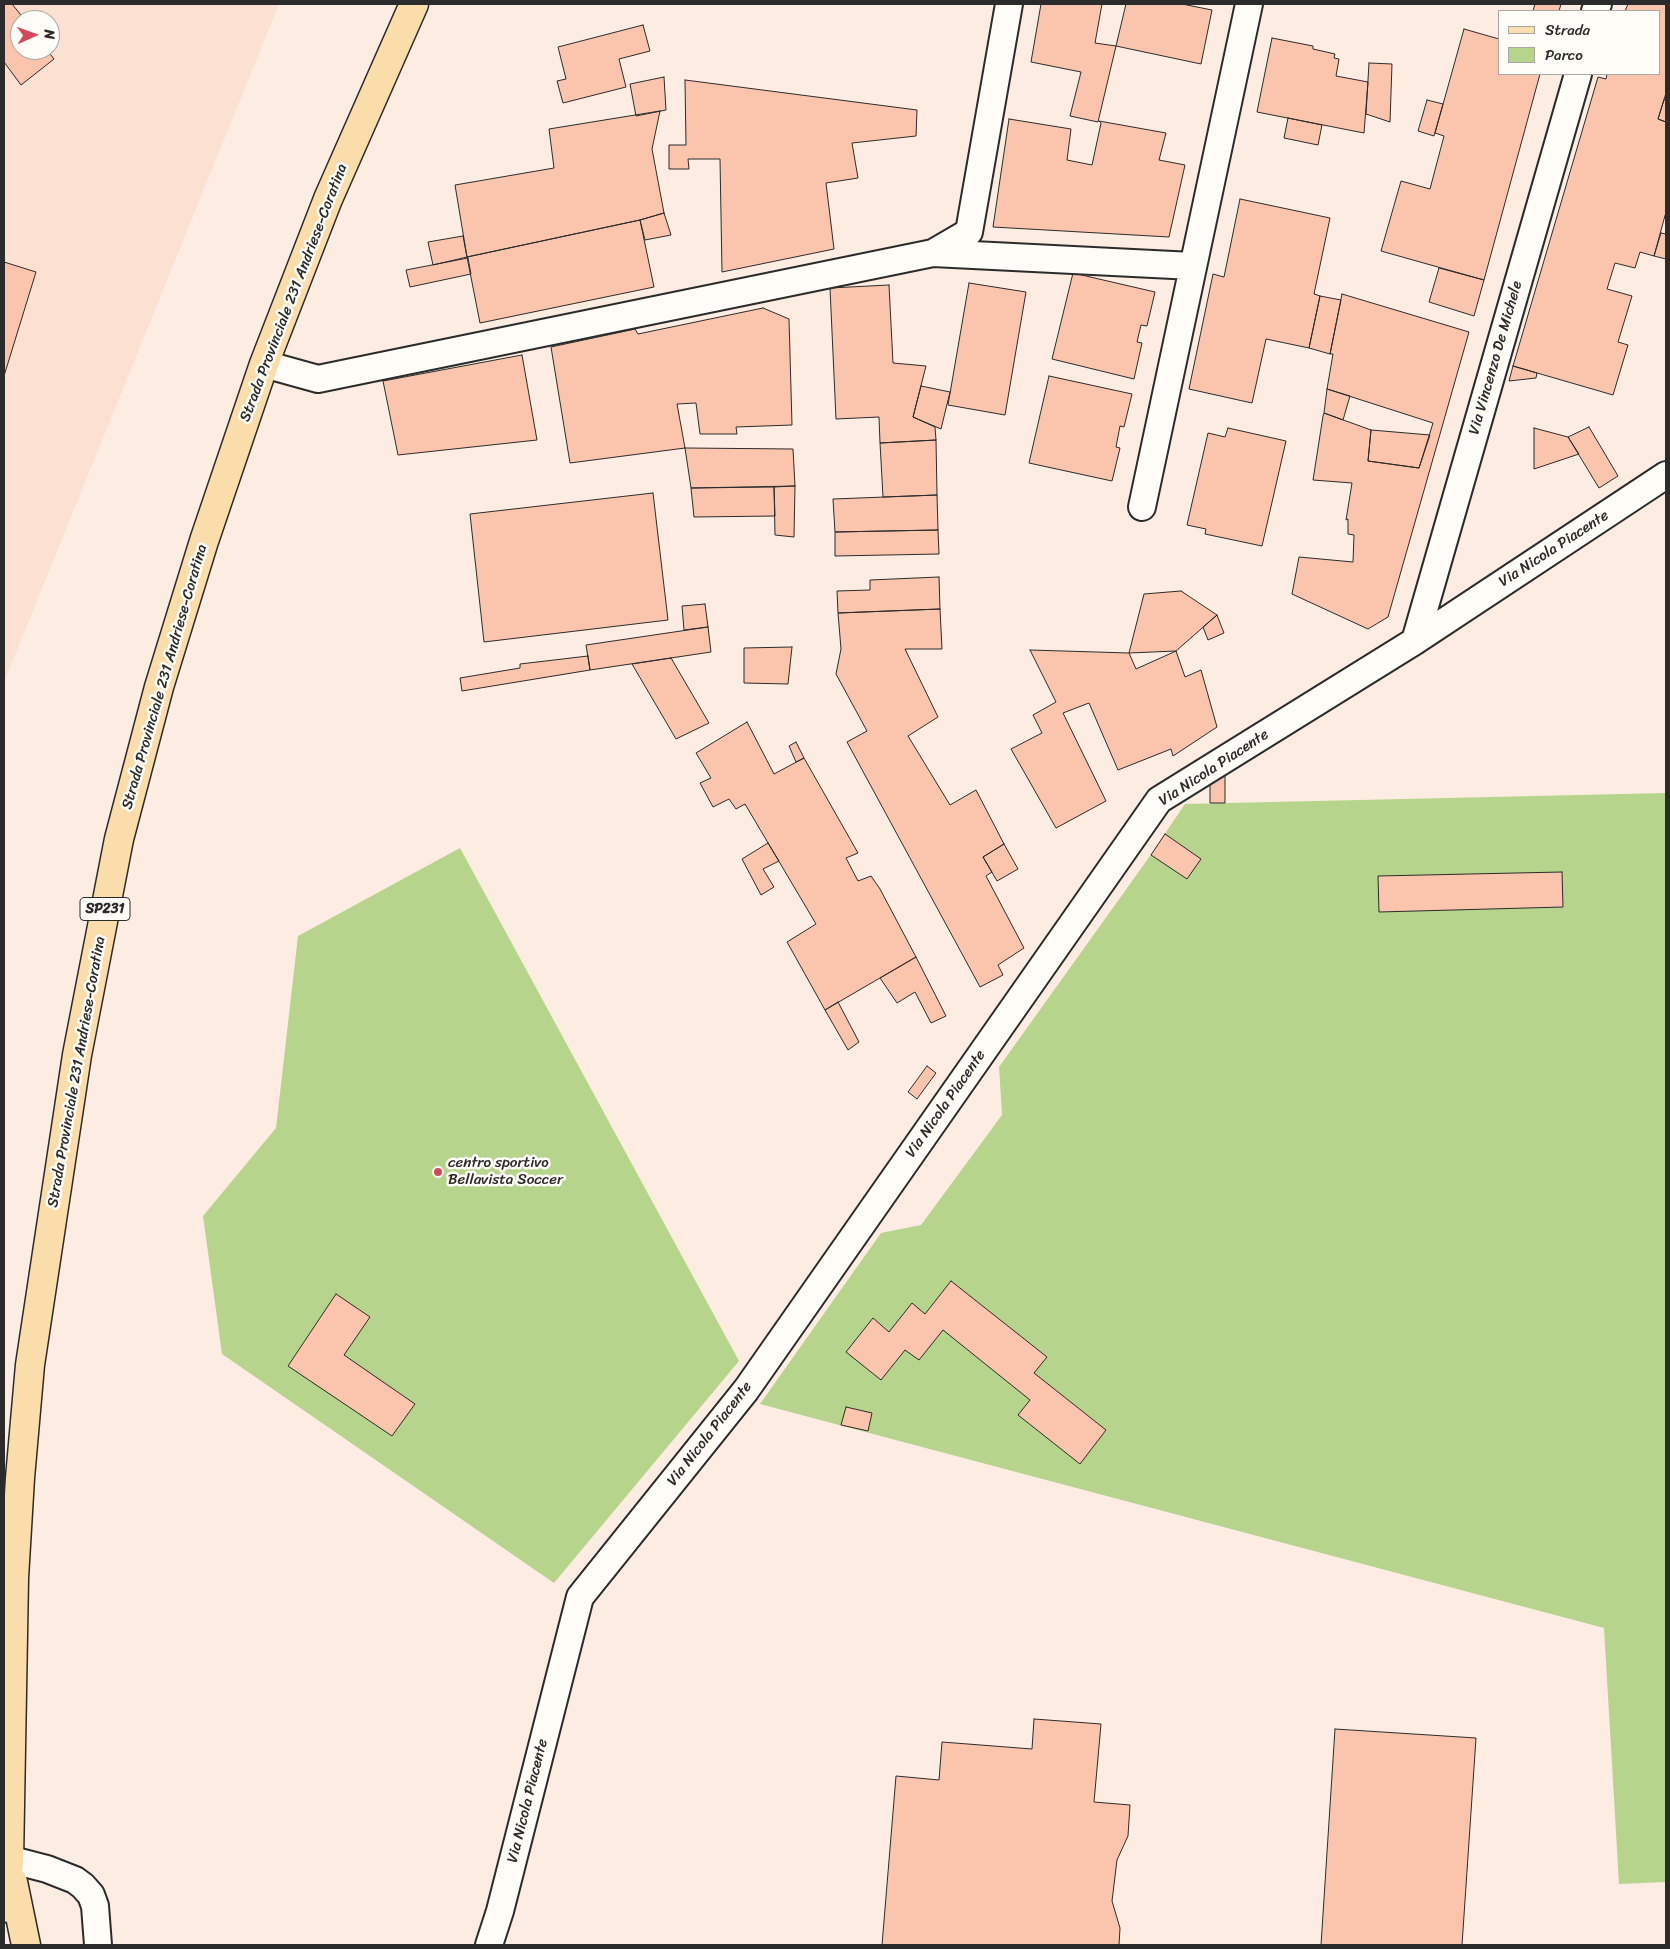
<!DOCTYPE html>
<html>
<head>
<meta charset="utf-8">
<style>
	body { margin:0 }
	#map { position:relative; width:1670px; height:1949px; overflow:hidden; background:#fcece1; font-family:Sriracha,sans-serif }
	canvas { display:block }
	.frame { position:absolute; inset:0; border:5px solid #2b2b2b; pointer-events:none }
	.legend { position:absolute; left:1498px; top:10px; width:162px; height:65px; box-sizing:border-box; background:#fdfcf7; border:1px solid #a9a8a5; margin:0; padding:6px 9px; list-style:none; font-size:15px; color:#2b2b2b }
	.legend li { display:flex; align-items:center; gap:10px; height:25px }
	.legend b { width:25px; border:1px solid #a9a8a5 }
	.north { position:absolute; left:10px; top:10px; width:50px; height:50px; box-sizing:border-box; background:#fdfcf7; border:1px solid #a9a8a5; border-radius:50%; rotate:88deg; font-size:14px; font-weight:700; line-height:20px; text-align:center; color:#2b2b2b }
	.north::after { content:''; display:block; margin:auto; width:18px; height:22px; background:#d1495b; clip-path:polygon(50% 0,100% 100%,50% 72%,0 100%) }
</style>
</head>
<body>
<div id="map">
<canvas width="1670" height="1949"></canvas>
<div class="frame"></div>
<ul class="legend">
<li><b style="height:6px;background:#faddab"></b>Strada</li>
<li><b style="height:14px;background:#b7d48c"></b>Parco</li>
</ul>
<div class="north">N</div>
</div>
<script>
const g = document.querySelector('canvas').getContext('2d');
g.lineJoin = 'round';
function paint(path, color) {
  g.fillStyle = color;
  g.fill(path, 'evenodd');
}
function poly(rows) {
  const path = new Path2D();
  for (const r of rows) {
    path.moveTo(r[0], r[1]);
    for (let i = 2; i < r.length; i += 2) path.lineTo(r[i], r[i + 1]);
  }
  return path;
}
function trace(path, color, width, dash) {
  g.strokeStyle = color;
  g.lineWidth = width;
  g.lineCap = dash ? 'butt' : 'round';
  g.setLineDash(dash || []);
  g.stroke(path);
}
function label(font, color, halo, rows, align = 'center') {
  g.font = font + ' Sriracha,sans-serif';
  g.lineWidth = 5;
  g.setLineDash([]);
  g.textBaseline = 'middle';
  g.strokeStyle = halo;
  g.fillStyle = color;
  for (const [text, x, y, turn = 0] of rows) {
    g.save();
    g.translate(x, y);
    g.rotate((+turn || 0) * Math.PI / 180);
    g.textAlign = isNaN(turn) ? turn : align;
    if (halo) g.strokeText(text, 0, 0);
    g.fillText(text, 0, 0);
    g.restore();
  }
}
paint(poly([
	[4,4,279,4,4,682],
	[20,20,50,20,50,50,20,50]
]), '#fce0d1');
paint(poly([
	[1666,793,1666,1882,1619,1884,1604,1628,760,1404,881,1233,921,1225,1002,1115,999,1067,1145,863,1185,804],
	[460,848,739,1361,554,1583,222,1354,203,1216,276,1128,298,936]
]), '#b7d48c');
const building = poly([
	[4,4,12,4,25,20,20,20,20,50,47,50,54,59,21,85,4,62,4,4],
	[1041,4,1102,4,1095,43,1116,46,1098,122,1070,116,1081,72,1031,62,1041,4],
	[1126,4,1182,4,1212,10,1201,64,1116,46,1126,4],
	[1535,4,1561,4,1559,11,1533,11,1535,4],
	[1628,4,1666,4,1666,93,1658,119,1666,122,1666,212,1654,256,1640,252,1635,268,1615,263,1607,289,1632,296,1618,342,1628,345,1613,395,1513,366,1598,77,1606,79,1607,74,1659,74,1659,11,1625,11,1628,4],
	[643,25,650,51,619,59,626,87,563,103,557,81,566,79,558,47,643,25],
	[1464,29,1499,39,1499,74,1540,74,1484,280,1381,251,1401,181,1430,189,1444,136,1435,133,1464,29],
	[1272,38,1313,46,1313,49,1335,54,1334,58,1339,59,1336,76,1368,82,1364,133,1257,112,1272,38],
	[1369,63,1392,64,1390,122,1366,114,1369,63],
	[664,77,666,110,636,116,630,84,664,77],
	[685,80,917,110,916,136,852,143,858,178,826,183,834,249,722,272,720,159,688,159,689,169,669,169,669,145,686,145,685,80],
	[1427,100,1443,104,1434,136,1418,131,1427,100],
	[1664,100,1666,100,1666,122,1658,119,1664,100],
	[660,111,652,149,664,213,640,220,467,257,455,185,554,168,549,129,660,111],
	[1288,118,1322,125,1318,145,1284,138,1288,118],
	[1009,119,1071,129,1067,160,1092,165,1101,123,1099,121,1166,133,1159,160,1185,165,1169,237,993,227,1009,119],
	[1240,199,1330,218,1314,294,1320,296,1309,348,1266,339,1252,403,1189,389,1213,274,1224,277,1240,199],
	[664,213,671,235,645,240,640,220,664,213],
	[640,220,654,287,480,323,467,257,640,220],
	[1661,233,1666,234,1666,259,1654,256,1661,233],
	[463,236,467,257,433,265,428,242,463,236],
	[468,258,471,274,410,287,406,270,468,258],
	[4,262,36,272,4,376,4,262],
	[1439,268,1484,280,1474,316,1429,302,1439,268],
	[1073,273,1155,292,1147,326,1141,325,1137,342,1142,343,1134,379,1052,359,1073,273],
	[969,283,1026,292,1005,415,948,405,969,283],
	[889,285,893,363,926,366,913,417,935,427,936,440,880,443,879,417,836,419,830,288,889,285],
	[1342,294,1469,332,1388,617,1368,629,1292,594,1299,557,1353,562,1354,535,1348,534,1348,519,1346,520,1352,483,1313,480,1323,416,1324,413,1371,430,1368,461,1419,468,1433,423,1327,389,1333,354,1330,354,1342,294],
	[1320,296,1341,300,1330,354,1309,348,1320,296],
	[763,308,789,319,792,425,736,427,737,434,700,434,696,403,677,404,685,448,570,463,551,347,635,329,638,334,763,308],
	[522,355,537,440,398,455,383,381,522,355],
	[1513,366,1537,373,1536,378,1509,381,1513,366],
	[1049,376,1132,394,1124,427,1120,426,1116,447,1120,448,1112,481,1029,463,1049,376],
	[921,386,950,392,941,429,913,417,921,386],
	[1327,389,1350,396,1343,420,1324,413,1327,389],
	[1589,427,1618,476,1599,488,1568,437,1589,427],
	[1228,428,1286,441,1262,546,1205,534,1206,529,1187,525,1208,433,1225,437,1228,428],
	[1534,428,1568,437,1579,454,1534,469,1534,428],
	[1371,430,1430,435,1419,468,1368,461,1371,430],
	[936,440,937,495,883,497,880,443,936,440],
	[685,448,793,449,795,486,691,488,685,448],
	[795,486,794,537,775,535,774,487,795,486],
	[774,487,775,516,694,517,691,488,774,487],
	[653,493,668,620,484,642,470,514,653,493],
	[937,495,938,530,835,532,833,499,937,495],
	[938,530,939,554,835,556,835,532,938,530],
	[939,577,940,609,838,613,837,591,870,590,870,580,939,577],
	[1181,591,1217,615,1176,651,1129,653,1144,594,1181,591],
	[705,604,708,627,684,630,682,606,705,604],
	[940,609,942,649,905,649,938,717,908,736,950,805,976,790,1004,844,983,857,992,872,986,876,1024,948,998,965,1003,975,980,987,847,742,867,731,836,674,841,649,838,613,940,609],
	[1217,615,1224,633,1208,640,1203,627,1217,615],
	[708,627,711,652,590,670,586,645,708,627],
	[792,647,788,684,744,683,744,648,792,647],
	[1030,650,1129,653,1136,669,1176,651,1185,677,1201,670,1217,727,1173,756,1171,749,1118,770,1089,703,1063,713,1106,801,1056,828,1011,749,1042,733,1033,715,1056,702,1030,650],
	[588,656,590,670,462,691,460,678,520,668,520,664,588,656],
	[671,658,709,723,676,739,632,664,671,658],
	[747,722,774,774,804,758,858,853,846,858,858,881,871,876,880,889,916,957,825,1010,787,942,816,924,745,804,736,809,729,799,713,807,700,783,711,778,696,753,747,722],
	[796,742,804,758,796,762,789,746,796,742],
	[1210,776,1225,776,1225,803,1210,803,1210,776],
	[1165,834,1201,859,1187,879,1151,855,1165,834],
	[768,843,779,861,763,869,774,887,761,895,742,859,768,843],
	[1004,844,1018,869,997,881,983,857,1004,844],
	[1562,872,1563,907,1379,912,1378,876,1562,872],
	[916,957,946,1016,931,1023,915,992,897,1003,880,978,916,957],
	[838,1002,859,1042,848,1050,825,1010,838,1002],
	[927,1066,936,1073,917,1099,908,1092,927,1066],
	[951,1281,1047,1357,1034,1373,1106,1430,1080,1464,1018,1415,1030,1400,943,1330,919,1360,905,1350,881,1380,846,1352,873,1318,889,1332,912,1303,925,1314,951,1281],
	[336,1294,370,1317,344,1355,415,1404,392,1436,288,1366,336,1294],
	[846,1407,872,1413,868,1431,841,1425,846,1407],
	[1034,1719,1101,1724,1094,1802,1130,1805,1128,1836,1117,1860,1112,1901,1120,1928,1119,1945,882,1945,896,1776,939,1780,942,1742,1032,1749,1034,1719],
	[1335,1729,1476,1738,1462,1945,1321,1945,1335,1729]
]);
paint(building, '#fbc5ad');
trace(building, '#2b2b2b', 1);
const street = poly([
	[1595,11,1598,4],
	[933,253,1193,266],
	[264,364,318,379,933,253,969,232,1009,4],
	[1142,507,1249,4],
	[1415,641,1578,74],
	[4,1862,20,1862,47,1869,75,1880,83,1886,91,1895,95,1906,98,1945],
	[489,1945,500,1911,580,1597,746,1390,1159,800,1415,641,1666,475]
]);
const primary = poly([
	[13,1882,26,1945],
	[4,1908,9,1861,14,1578,20,1478,30,1365,77,1055,119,839,159,687,204,541,264,364,328,199,414,4]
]);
trace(street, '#2b2b2b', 30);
trace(primary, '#2b2b2b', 31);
trace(street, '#fdfcf7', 26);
trace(primary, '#faddab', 28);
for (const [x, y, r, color] of [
	[438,1172,5,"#d1495b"]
]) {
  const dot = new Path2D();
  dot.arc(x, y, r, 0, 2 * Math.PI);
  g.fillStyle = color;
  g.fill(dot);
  trace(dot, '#fdfcf7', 2);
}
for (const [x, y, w] of [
	[105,909,50]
]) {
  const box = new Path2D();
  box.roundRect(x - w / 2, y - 11.5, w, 23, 4);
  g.fillStyle = '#fdfcf7';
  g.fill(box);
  trace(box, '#2b2b2b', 1);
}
label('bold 14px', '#2b2b2b', null, [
	["SP231",105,909]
]);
label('15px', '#2b2b2b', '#fdfcf7', [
	["Strada Provinciale 231 Andriese-Coratina",294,293,-69],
	["Via Vincenzo De Michele",1496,358,-74],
	["Via Nicola Piacente",1554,549,-33],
	["Strada Provinciale 231 Andriese-Coratina",165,677,-74],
	["Via Nicola Piacente",1214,768,-33],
	["Strada Provinciale 231 Andriese-Coratina",77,1072,-80],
	["Via Nicola Piacente",946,1104,-55],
	["Via Nicola Piacente",710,1434,-52],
	["Via Nicola Piacente",528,1801,-76]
]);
label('15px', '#2b2b2b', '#fdfcf7', [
	["centro sportivo",448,1163],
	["Bellavista Soccer",448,1180]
], 'left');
</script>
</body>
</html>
